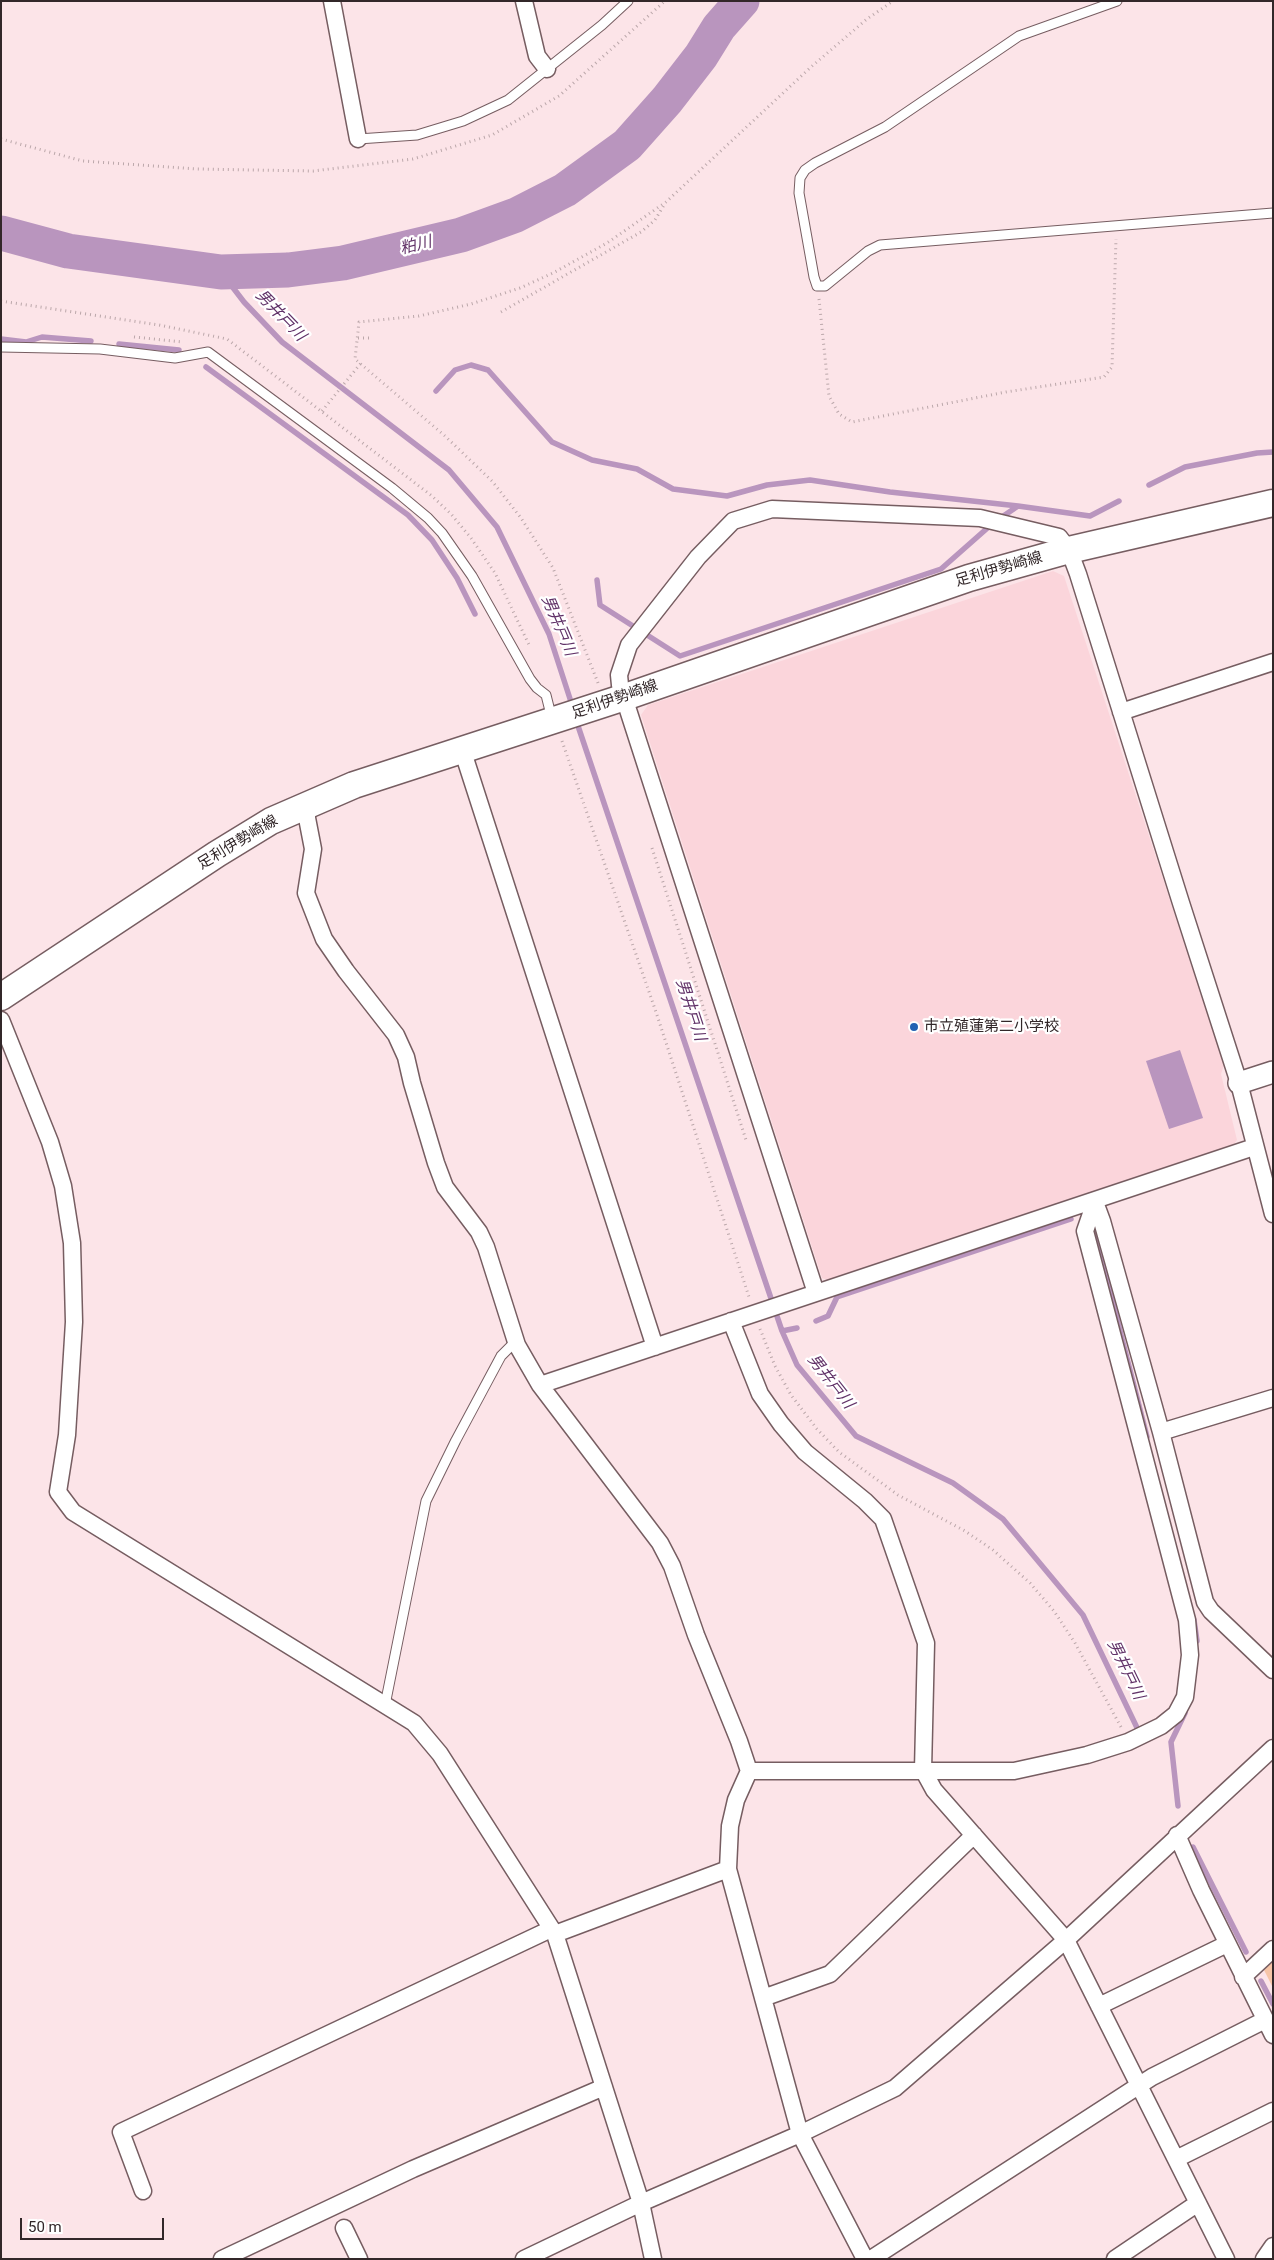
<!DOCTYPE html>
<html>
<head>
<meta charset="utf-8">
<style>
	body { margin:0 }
	#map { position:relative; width:1274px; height:2260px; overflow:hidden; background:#fce4e8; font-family:Roboto,sans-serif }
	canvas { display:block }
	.frame { position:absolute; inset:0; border:2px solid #322729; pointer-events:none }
	.scale { position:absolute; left:20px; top:2218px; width:144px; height:22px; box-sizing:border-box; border:2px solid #322729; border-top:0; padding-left:6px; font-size:15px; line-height:18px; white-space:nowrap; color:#322729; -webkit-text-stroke:4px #fff; paint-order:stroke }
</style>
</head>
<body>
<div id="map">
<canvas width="1274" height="2260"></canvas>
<div class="frame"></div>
<div class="scale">50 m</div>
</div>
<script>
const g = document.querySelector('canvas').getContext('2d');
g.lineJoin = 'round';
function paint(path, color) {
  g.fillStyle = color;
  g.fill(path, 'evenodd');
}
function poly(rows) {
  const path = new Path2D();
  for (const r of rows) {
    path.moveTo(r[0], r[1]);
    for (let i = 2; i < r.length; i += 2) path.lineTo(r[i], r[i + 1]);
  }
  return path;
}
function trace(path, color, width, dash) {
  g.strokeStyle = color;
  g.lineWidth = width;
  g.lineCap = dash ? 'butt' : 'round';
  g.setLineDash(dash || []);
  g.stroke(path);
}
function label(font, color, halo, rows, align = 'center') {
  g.font = font + ' Roboto,"Noto Sans JP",sans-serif';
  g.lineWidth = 4.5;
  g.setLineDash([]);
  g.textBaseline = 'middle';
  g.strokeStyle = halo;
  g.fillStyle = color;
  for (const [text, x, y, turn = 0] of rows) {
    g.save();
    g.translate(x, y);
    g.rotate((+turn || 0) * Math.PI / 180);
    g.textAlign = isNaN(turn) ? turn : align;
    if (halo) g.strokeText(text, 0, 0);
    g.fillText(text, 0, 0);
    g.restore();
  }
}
paint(poly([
	[1053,571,1064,576,1224,1065,1221,1074,1237,1140,1230,1150,830,1281,822,1278,641,715,648,705]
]), '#fbd5db');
paint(poly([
	[1273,1961,1273,1988,1264,1970]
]), '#f7c5a8');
paint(poly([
	[1180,1050,1203,1118,1169,1129,1146,1061]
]), '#b995be');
trace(poly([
	[221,272,244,302,282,342,449,470,497,527,549,634,573,708],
	[1,339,26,342,42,337,91,341],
	[119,344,179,350],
	[206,367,408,515,432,540,457,578,475,614],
	[436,391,455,370,471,365,488,370,552,442,592,460,637,469,673,489,727,496,767,485,810,480,890,492,1018,506],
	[1149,485,1185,467,1257,453,1273,452],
	[999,519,1018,506,1090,516,1119,501],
	[597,580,600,605,680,656,941,569,992,524],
	[576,720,782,1331,797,1365,856,1436,953,1483,1003,1519,1083,1615,1140,1734],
	[1095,1233,1147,1437],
	[816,1321,828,1316,837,1297,1071,1219],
	[782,1331,797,1328],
	[1194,1620,1197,1641],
	[1178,1806,1171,1742,1185,1713],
	[1193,1847,1246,1952],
	[1261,1981,1273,2004]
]), '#b995be', 5.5);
trace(poly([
	[1,233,68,251,221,272,288,270,343,263,461,235,516,215,565,190,627,145,667,100,701,56,719,27,742,1]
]), '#b995be', 35);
const service = poly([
	[1117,1,1019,36,885,127,815,163,805,170,800,178,799,193,814,277,817,286,825,286,868,251,880,245,1273,213],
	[358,139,417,135,463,121,508,100,602,25,628,1],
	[1,347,100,349,175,358,208,352,392,488,428,518,442,533,472,576,530,679,537,688,546,695,552,719],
	[385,1705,426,1501,456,1440,501,1356,516,1341]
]);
const minor = poly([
	[332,1,358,139],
	[524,1,537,56,547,69],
	[1121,712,1273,662],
	[462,749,655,1347],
	[307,805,307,818,313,849,306,893,324,939,346,971,396,1035,406,1057,412,1083,436,1163,445,1187,479,1232,486,1247,517,1345,540,1385,660,1543,672,1566,696,1635,739,1741,749,1771,736,1800,730,1826,728,1869,800,2134,865,2259],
	[1,1020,50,1142,63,1186,72,1243,74,1322,67,1435,58,1492,73,1512,414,1723,440,1754,555,1934,641,2203,653,2259],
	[1095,1202,1102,1221,1161,1432,1205,1602,1211,1611,1273,1670],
	[816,1293,620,685,619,675,629,645,698,557,733,521,772,509,980,518,1059,537,1069,550,1078,574,1181,903,1239,1083,1273,1214],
	[731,1321,760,1394,781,1424,805,1452,865,1501,883,1519,926,1643,923,1770,934,1790,1066,1940,1226,2259],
	[540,1385,1254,1147],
	[1161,1432,1273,1398],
	[749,1771,1014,1771,1087,1755,1128,1742,1161,1726,1176,1714,1185,1697,1190,1655,1187,1620,1085,1231,1095,1202],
	[1177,1835,1201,1890,1273,2035],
	[555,1934,728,1869],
	[1243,1977,1273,1949],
	[763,1998,830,1974,974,1835],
	[1099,2006,1227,1944],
	[1176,2159,1273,2111],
	[143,2191,121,2132,551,1929],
	[344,2228,359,2259],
	[222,2259,413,2169,604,2087],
	[524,2259,641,2203,800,2134,895,2088,1066,1940,1273,1748],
	[871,2259,1152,2077,1265,2020],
	[1115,2259,1198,2203],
	[1264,2259,1273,2246]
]);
const tertiary = poly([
	[1239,1083,1273,1072]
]);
const primary = poly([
	[1,997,217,854,271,821,354,785,625,697,969,578,1069,550,1273,503]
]);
trace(service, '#765d61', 11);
trace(minor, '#765d61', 19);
trace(tertiary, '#765d61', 24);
trace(primary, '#765d61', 29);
trace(poly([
	[1,139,83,161,197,169,313,171,413,159,492,135,559,96,665,1],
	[819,299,829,396,839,414,852,422,1006,392,1104,377,1112,367,1116,239],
	[1,301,159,325,227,339,432,496,451,514,471,538,495,573,530,647],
	[501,312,641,232,655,220,664,205],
	[134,337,183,342],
	[358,338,373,338],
	[322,411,361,363],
	[598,683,553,568,521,518,492,481,445,436,355,359,359,322,419,316,471,304,520,288,553,273,607,243,666,202,811,67,867,19,893,1],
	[562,741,656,1012,749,1297],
	[652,848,746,1140],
	[760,1329,775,1366,791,1395,817,1429,839,1452,898,1495,965,1531,993,1550,1030,1583,1054,1611,1075,1643,1121,1727]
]), '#bba7aa', 3, [1, 4]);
trace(service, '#fff', 9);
trace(minor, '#fff', 16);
trace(tertiary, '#fff', 21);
trace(primary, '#fff', 26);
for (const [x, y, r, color] of [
	[914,1027,5,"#2262b3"]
]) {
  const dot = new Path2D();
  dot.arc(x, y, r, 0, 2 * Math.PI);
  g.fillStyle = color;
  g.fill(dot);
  trace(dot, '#fff', 2);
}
label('15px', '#322729', '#fff', [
	["足利伊勢崎線",999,570,-16],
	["足利伊勢崎線",615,700,-19],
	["足利伊勢崎線",238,843,-31]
]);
label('15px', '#322729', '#fff', [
	["市立殖蓮第二小学校",924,1027]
], 'left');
label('italic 16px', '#613268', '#fff', [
	["粕川",416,246,-14],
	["男井戸川",280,316,46],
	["男井戸川",558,626,67],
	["男井戸川",690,1010,72],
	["男井戸川",830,1382,52],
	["男井戸川",1125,1670,64]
]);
</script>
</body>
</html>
